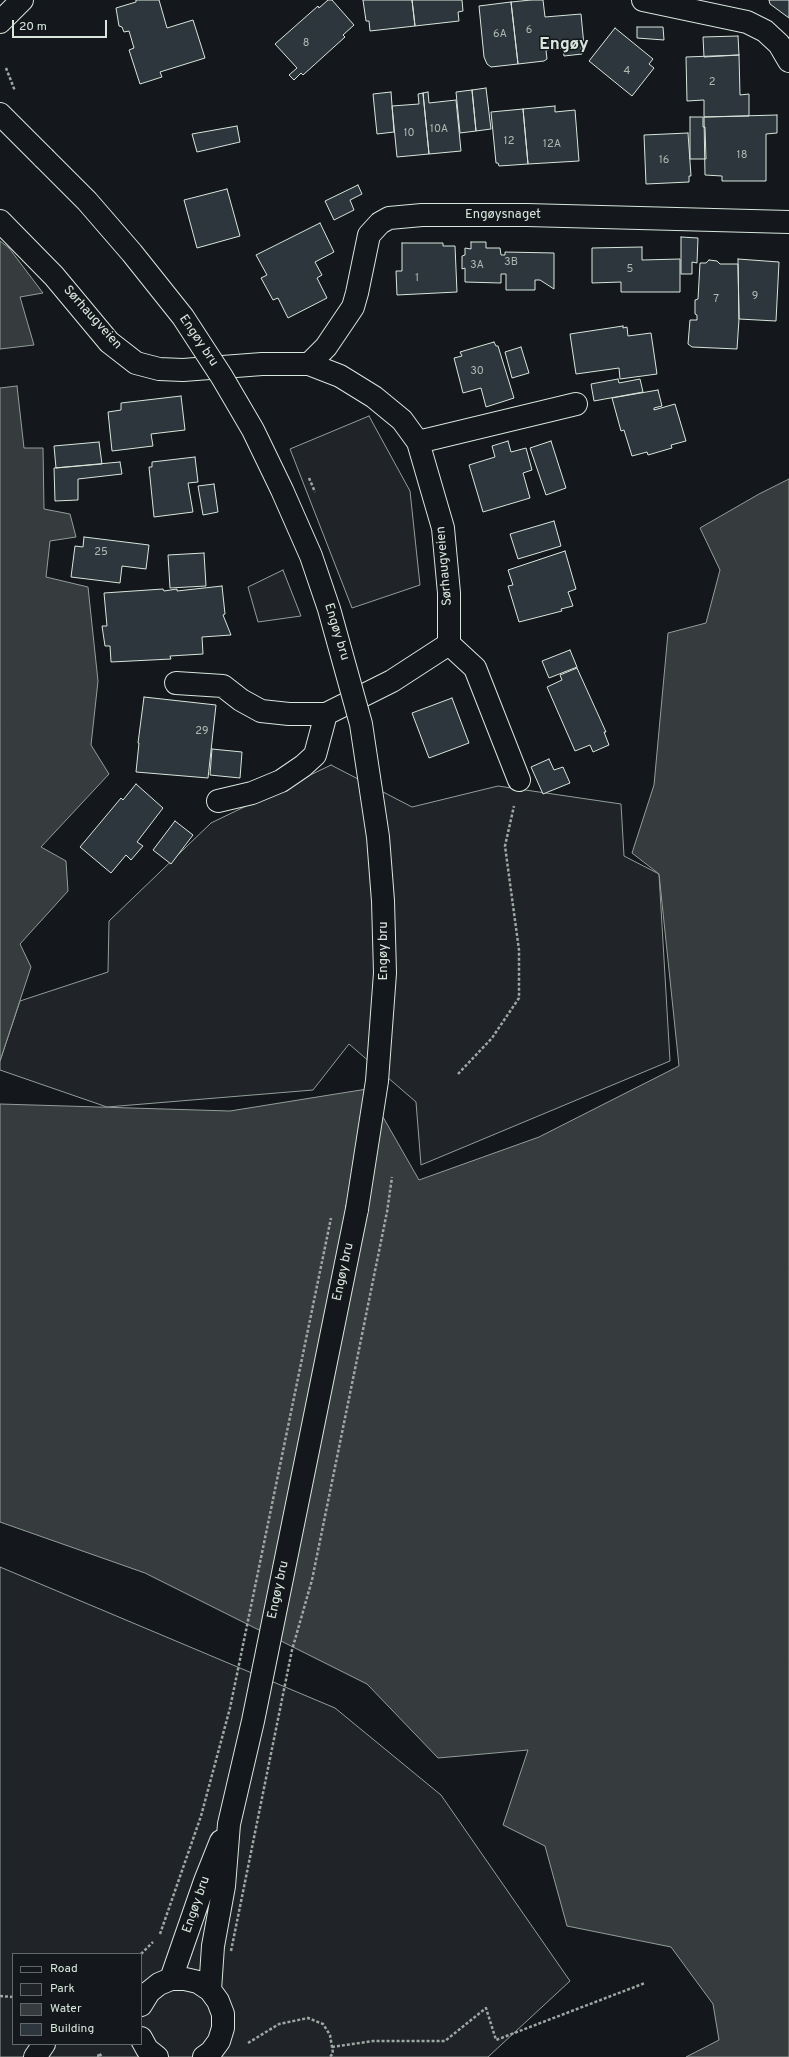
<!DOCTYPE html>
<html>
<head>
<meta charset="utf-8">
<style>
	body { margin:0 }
	#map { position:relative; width:789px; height:2057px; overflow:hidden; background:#14181c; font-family:Overpass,sans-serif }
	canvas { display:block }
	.legend { position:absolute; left:12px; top:1953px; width:130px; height:92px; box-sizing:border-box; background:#14181c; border:1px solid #626a69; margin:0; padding:5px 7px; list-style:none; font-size:12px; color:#d8e6dc }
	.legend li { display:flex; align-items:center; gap:8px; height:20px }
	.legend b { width:20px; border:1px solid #626a69 }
	.scale { position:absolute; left:12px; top:20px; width:95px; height:18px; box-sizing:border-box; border:2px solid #d8e6dc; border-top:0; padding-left:5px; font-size:12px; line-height:14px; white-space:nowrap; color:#d8e6dc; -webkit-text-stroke:3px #14181c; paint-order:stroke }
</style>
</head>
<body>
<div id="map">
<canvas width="789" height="2057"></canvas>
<ul class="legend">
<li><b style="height:5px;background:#14181c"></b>Road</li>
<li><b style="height:11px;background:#202428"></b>Park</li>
<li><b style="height:11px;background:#363b3e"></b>Water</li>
<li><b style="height:11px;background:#2c363c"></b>Building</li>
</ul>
<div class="scale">20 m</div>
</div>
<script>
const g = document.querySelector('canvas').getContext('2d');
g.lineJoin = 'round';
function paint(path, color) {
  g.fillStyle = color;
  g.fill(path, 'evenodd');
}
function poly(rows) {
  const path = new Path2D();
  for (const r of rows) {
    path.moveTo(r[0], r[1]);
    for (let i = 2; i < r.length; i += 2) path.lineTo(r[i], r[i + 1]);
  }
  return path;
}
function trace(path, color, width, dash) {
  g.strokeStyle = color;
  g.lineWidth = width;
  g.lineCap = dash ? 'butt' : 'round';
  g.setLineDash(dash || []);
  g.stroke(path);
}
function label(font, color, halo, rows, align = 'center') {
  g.font = font + ' Overpass,sans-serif';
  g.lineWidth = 3;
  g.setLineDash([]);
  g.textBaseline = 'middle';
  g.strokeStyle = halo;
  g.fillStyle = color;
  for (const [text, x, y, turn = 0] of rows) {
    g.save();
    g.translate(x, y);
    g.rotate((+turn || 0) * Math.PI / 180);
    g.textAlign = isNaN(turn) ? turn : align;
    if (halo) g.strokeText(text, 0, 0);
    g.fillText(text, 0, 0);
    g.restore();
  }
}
const green = poly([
	[369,416,410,491,420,585,352,608,290,449,369,416],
	[283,570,301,616,258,622,248,587,283,570],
	[331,765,412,807,498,786,621,804,624,856,659,874,670,1061,421,1165,416,1102,349,1044,313,1090,107,1107,0,1070,0,1061,20,1001,108,972,109,921,211,823,331,765],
	[0,1567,335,1708,441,1795,570,1981,488,2057,0,2057,0,1567],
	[13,1954,141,1954,141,2044,13,2044,13,1954]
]);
paint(green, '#202428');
trace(green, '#939e99', 1);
const water = poly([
	[0,241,9,248,43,293,20,297,34,345,0,349,0,241],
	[17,386,24,448,43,448,44,509,70,514,76,537,50,541,46,577,88,587,98,681,91,745,109,774,41,847,66,861,68,891,20,944,31,967,0,1061,0,388,17,386],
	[789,479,789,2057,686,2057,719,2040,713,2004,671,1947,567,1926,545,1846,503,1825,528,1750,438,1758,367,1684,145,1573,0,1522,0,1104,230,1111,367,1089,419,1180,539,1137,679,1066,659,874,632,853,654,785,668,633,706,623,720,570,700,528,759,494,789,479]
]);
paint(water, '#363b3e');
trace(water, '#939e99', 1);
const building = poly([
	[136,0,159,0,167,28,193,20,205,58,160,72,162,77,140,84,129,50,134,48,129,31,124,32,122,27,119,26,116,8,136,2,136,0],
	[328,0,332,0,354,25,343,35,345,37,303,75,301,73,294,80,289,75,297,68,275,44,318,6,319,8,328,0],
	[363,0,412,0,415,26,370,31,369,21,366,21,363,0],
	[412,0,462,0,463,11,458,12,459,21,415,26,412,0],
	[531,0,543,0,545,17,581,14,584,46,581,47,582,54,564,56,563,48,546,50,547,59,544,61,518,64,511,2,531,0],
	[769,0,789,0,789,18,770,4,769,0],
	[511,2,518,64,491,67,487,64,484,57,479,6,511,2],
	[637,27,663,27,664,40,637,38,637,27],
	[615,28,653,59,649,64,654,68,632,96,589,61,615,28],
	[738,36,739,55,704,57,703,37,738,36],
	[739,55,740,95,749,94,749,116,704,117,704,100,687,101,686,57,739,55],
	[486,88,491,129,476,131,472,90,486,88],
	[472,90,476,131,460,133,456,92,472,90],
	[391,92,394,132,377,134,373,94,391,92],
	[428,92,429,103,456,100,461,151,429,154,423,93,428,92],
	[423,93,429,154,397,157,392,106,419,104,418,94,423,93],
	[555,106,555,112,575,110,579,161,528,164,523,109,555,106],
	[523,109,528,164,499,166,498,163,496,163,491,112,523,109],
	[777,115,777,133,766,134,766,181,722,181,722,176,705,175,704,117,777,115],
	[690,117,703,117,703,127,705,127,706,159,690,159,690,117],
	[237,126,240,142,197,152,192,134,237,126],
	[688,133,691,176,689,176,689,182,646,184,644,135,688,133],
	[358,185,362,194,350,200,354,210,334,220,325,201,358,185],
	[227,189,240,236,197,248,184,200,227,189],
	[320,223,334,252,315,262,322,275,317,278,327,298,288,318,278,298,273,300,261,278,267,275,256,255,320,223],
	[681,237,698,238,697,263,692,262,692,274,681,274,681,237],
	[471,242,486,242,486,248,500,248,501,255,505,255,505,252,554,253,554,289,540,280,535,280,535,290,506,290,506,274,501,274,501,283,465,282,465,268,462,269,462,256,465,255,465,248,471,249,471,242],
	[402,243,443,243,443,246,455,246,457,292,397,295,396,271,402,271,402,243],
	[642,247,642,260,680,259,680,292,621,292,621,282,592,283,592,248,642,247],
	[738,259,779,262,776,321,739,319,738,259],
	[709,260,717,261,720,264,738,264,739,319,737,349,692,347,688,344,690,320,697,320,697,315,695,314,695,300,698,299,700,263,706,263,709,260],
	[623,326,623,328,627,327,628,336,651,333,657,374,620,379,619,368,576,374,570,334,623,326],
	[494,342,496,346,498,346,514,398,486,407,481,388,463,393,454,358,462,356,460,352,494,342],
	[521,347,529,373,512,378,505,352,521,347],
	[618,379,619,383,640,379,643,392,594,401,591,384,618,379],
	[658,390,662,406,654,408,654,410,675,404,686,441,671,445,672,448,648,455,647,452,632,456,624,430,621,431,612,398,658,390],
	[181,396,185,430,151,434,153,446,112,451,108,412,121,410,121,403,181,396],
	[508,441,511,452,526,448,532,470,523,473,530,498,483,512,469,465,495,457,492,446,508,441],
	[551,441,566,488,546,495,530,448,551,441],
	[99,442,102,464,56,468,54,446,99,442],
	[195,457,198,482,188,483,193,512,154,517,149,467,152,467,152,462,195,457],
	[120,462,122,474,78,479,78,500,55,501,54,468,120,462],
	[214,484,218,512,203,515,198,486,214,484],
	[554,521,561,546,518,559,510,534,554,521],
	[84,537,149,545,146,569,122,566,120,583,71,577,75,546,83,547,84,537],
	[565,551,576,589,568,592,573,606,561,609,562,611,519,622,508,586,513,585,508,570,565,551],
	[204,553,206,586,170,588,168,555,204,553],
	[222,586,225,614,223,615,231,635,202,637,203,654,170,656,171,659,111,662,110,646,105,646,102,626,107,626,104,593,163,589,164,591,177,589,177,591,222,586],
	[570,650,577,667,549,678,542,661,570,650],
	[577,668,606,732,604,732,609,745,593,752,590,745,575,751,547,687,562,680,560,675,577,668],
	[144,697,216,705,208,778,136,772,139,743,138,743,144,697],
	[452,698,469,743,429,758,412,713,452,698],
	[212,749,242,752,240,778,210,775,212,749],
	[549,759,554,770,563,767,570,783,543,794,531,767,549,759],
	[136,784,163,808,137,842,143,846,131,860,126,855,111,873,80,847,121,798,123,800,136,784],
	[175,821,193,835,171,864,153,850,175,821]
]);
paint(building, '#2c363c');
trace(building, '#d8e6dc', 1);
const minor = poly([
	[643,0,747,22,765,31,779,44,789,61],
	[0,22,22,0],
	[0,221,54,276,109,342,136,363,159,369,183,370,262,364,309,364,340,376,374,397,402,420,418,442,443,528,449,593,449,644,475,668,519,780],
	[309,364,326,347,353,307,357,293,369,235,380,223,389,218,422,215,527,215,789,222],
	[418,442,576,404],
	[176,683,223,686,241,700,261,711,289,714,326,714,392,681,449,644],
	[218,801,252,793,281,781,303,766,315,755,326,714],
	[35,2057,44,2044]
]);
const secondary = poly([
	[0,114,44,158],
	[171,1979,205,1881,221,1841],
	[210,1990,213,1946,224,1886,229,1824,253,1721,357,1209],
	[141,2005,149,1992,159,1984,171,1979,185,1979,198,1982,210,1990,218,2001,223,2014,223,2028,219,2041,211,2052,204,2057],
	[141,2038,147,2049,157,2057]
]);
trace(minor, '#d8e6dc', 24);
trace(secondary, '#d8e6dc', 24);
trace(poly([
	[6,68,15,91],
	[458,1074,492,1038,519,998,519,950,505,846,514,806],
	[141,1954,153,1942],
	[0,1996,13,1997],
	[248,2043,279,2024,308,2018,323,2024,330,2035,333,2053,330,2057],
	[332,2047,373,2041,445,2041,486,2008,496,2040,645,1983],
	[98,2057,99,2053,102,2057]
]), '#9da8a2', 2.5, [3, 2]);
trace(minor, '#14181c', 22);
trace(secondary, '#14181c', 22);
const secondaryBridge = poly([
	[44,158,87,201,132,253,183,317,222,377,253,430,282,490,311,556,329,609,361,724,378,837,383,901,385,973,377,1081,357,1209]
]);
trace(secondaryBridge, '#d8e6dc', 24, []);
trace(poly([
	[309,478,315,492],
	[160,1934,201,1816,230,1708,331,1218],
	[231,1951,292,1650,312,1580,387,1212,392,1177]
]), '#9da8a2', 2.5, [3, 2]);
trace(secondaryBridge, '#14181c', 22);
label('11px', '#adbab4', null, [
	["6",529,31],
	["6A",500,35],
	["8",306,44],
	["4",627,72],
	["2",712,83],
	["10A",439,130],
	["10",409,134],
	["12",509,142],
	["12A",552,145],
	["18",742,156],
	["16",664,161],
	["3B",511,263],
	["3A",477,266],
	["5",630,270],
	["1",417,279],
	["9",755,297],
	["7",716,300],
	["30",477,372],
	["25",101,553],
	["29",202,732]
]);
label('13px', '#d8e6dc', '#14181c', [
	["Engøysnaget",503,215],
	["Sørhaugveien",92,318,48],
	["Engøy bru",198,341,56],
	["Sørhaugveien",445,566,-95],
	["Engøy bru",336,632,73],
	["Engøy bru",384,951,-90],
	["Engøy bru",344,1272,-78],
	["Engøy bru",279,1590,-78],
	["Engøy bru",197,1905,-71]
]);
label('bold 17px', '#d8e6dc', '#14181c', [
	["Engøy",564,46]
]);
</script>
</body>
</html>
